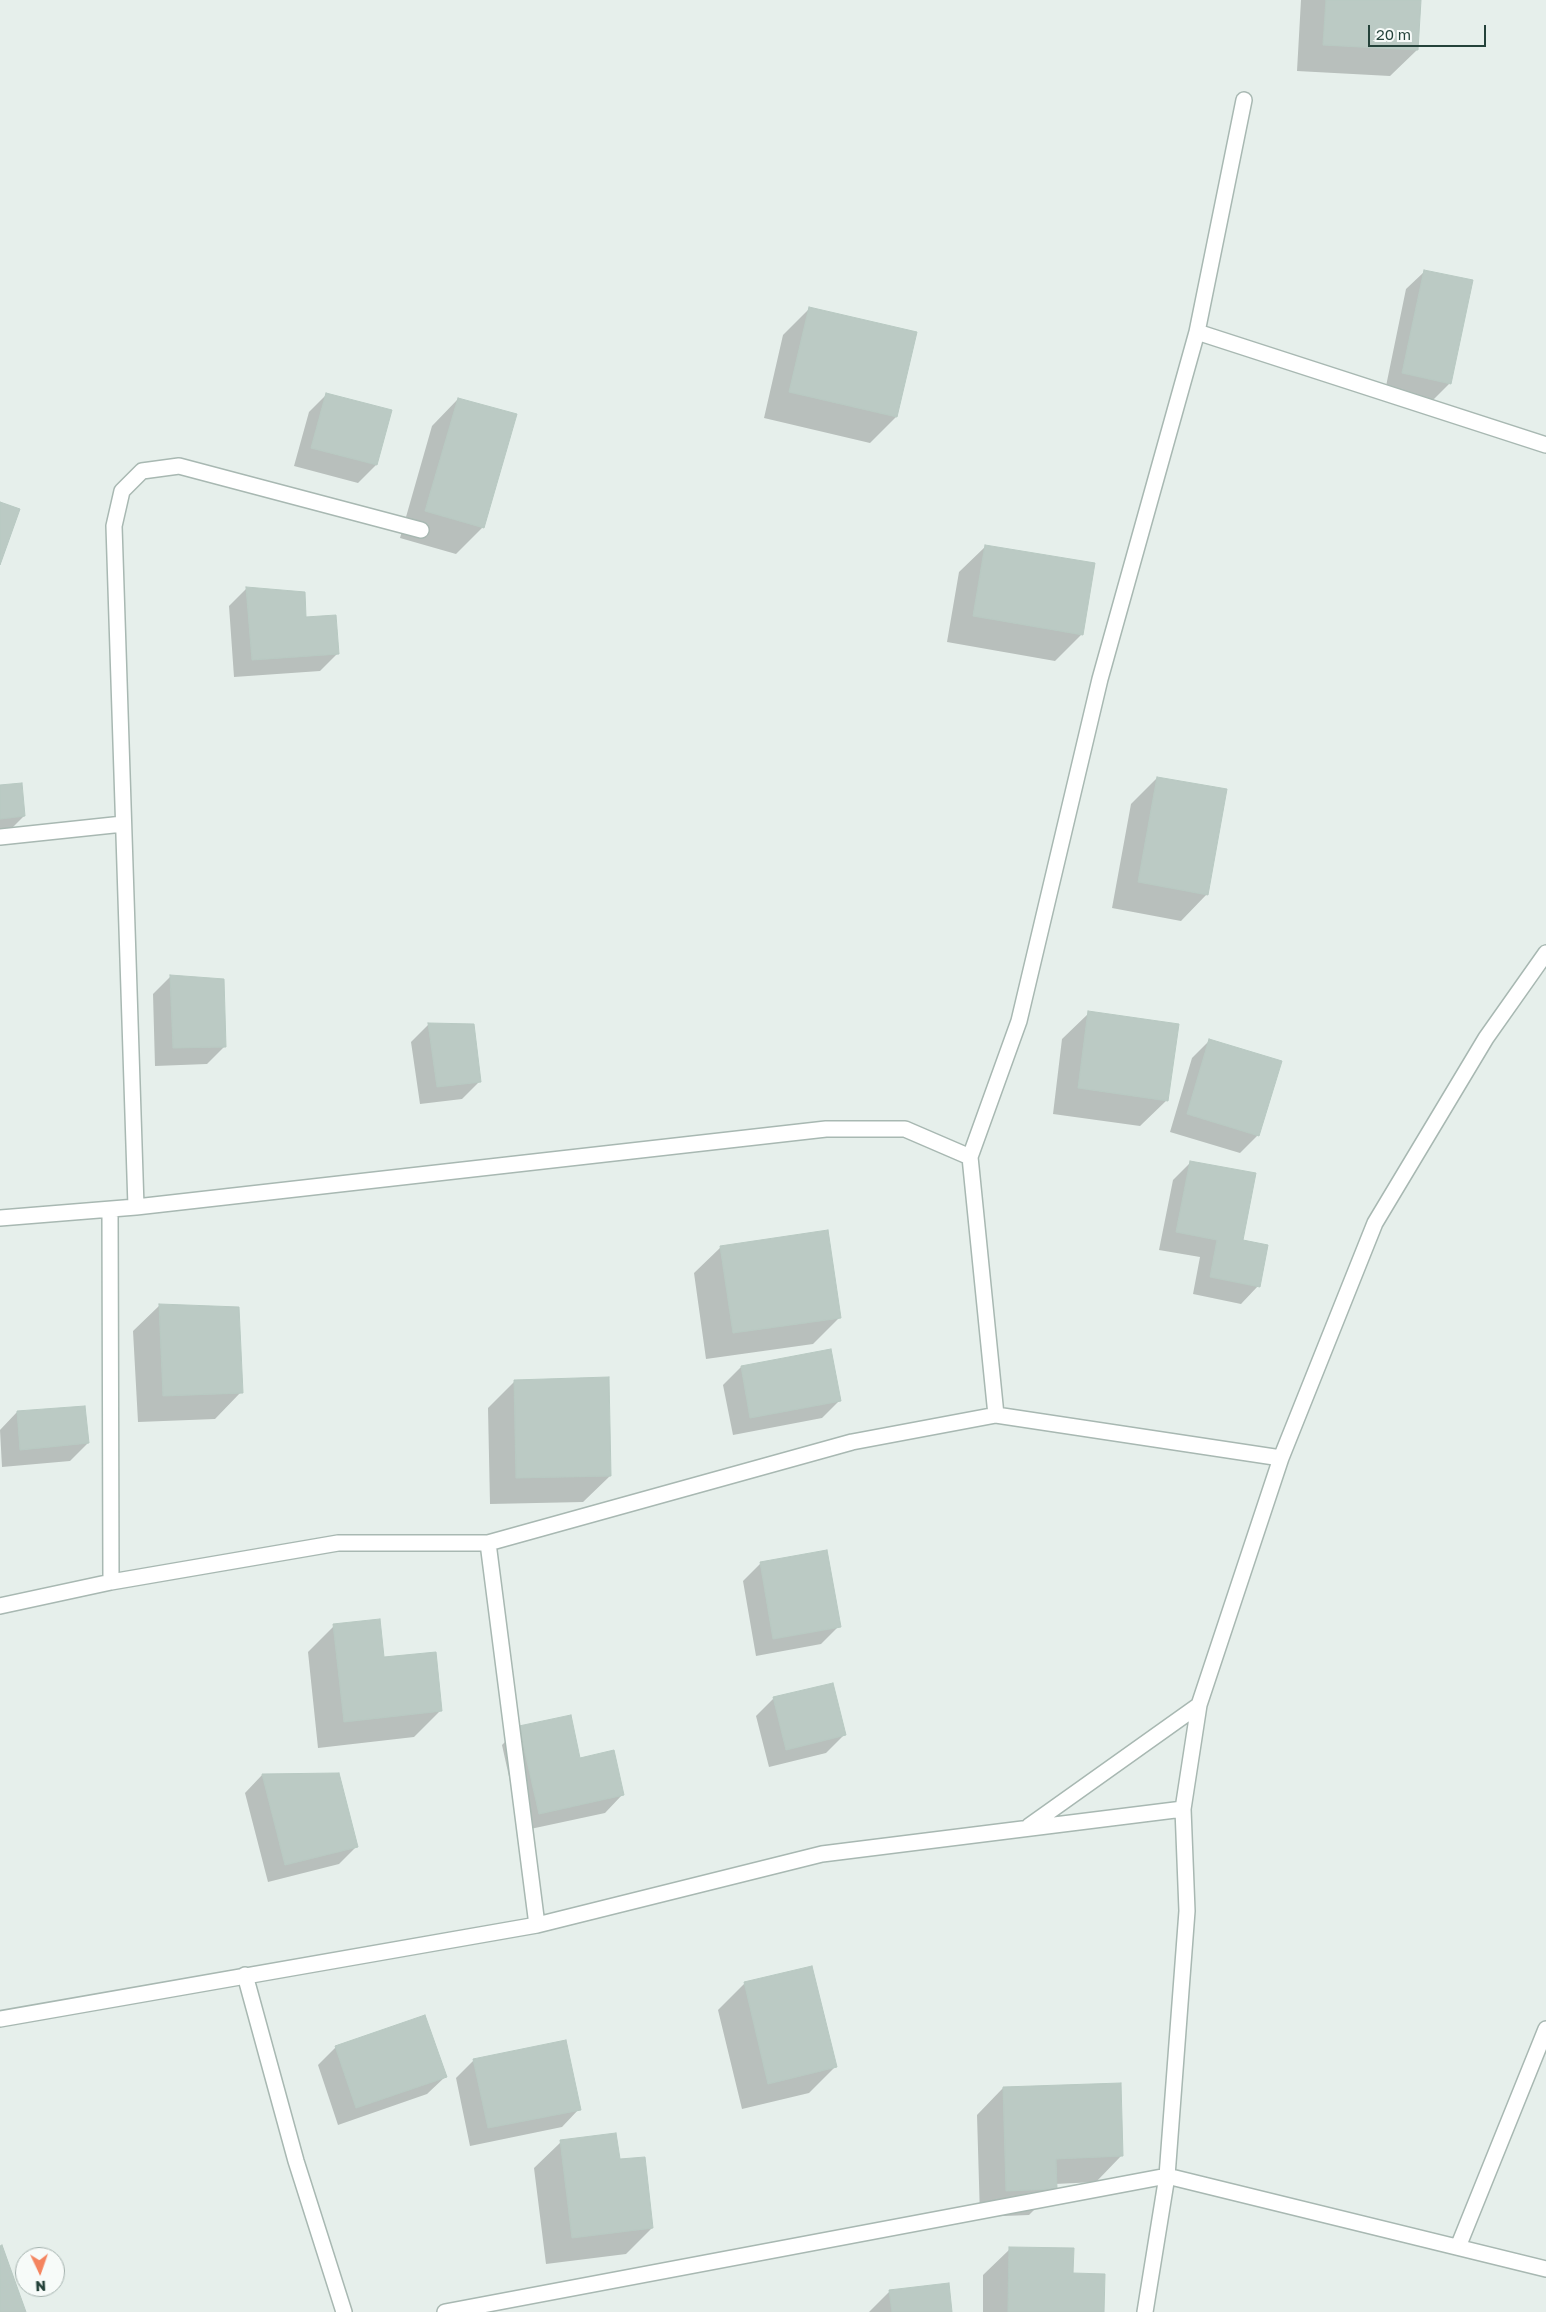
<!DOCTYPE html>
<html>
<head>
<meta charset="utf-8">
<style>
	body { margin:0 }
	#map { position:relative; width:1546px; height:2312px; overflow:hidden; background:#e6efeb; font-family:"Golos Text",sans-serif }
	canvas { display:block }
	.north { position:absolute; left:15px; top:2247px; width:50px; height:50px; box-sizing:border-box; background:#f7fbf9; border:1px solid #a3b1ad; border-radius:50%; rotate:177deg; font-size:14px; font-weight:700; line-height:20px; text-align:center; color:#24423a }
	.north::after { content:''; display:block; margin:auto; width:18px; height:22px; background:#f4845f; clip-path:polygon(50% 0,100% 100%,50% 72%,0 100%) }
	.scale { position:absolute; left:1368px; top:25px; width:118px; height:22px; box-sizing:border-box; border:2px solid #24423a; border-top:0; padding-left:6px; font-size:15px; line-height:18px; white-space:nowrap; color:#24423a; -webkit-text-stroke:4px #f7fbf9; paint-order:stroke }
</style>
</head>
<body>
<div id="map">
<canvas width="1546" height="2312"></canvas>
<div class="north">N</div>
<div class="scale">20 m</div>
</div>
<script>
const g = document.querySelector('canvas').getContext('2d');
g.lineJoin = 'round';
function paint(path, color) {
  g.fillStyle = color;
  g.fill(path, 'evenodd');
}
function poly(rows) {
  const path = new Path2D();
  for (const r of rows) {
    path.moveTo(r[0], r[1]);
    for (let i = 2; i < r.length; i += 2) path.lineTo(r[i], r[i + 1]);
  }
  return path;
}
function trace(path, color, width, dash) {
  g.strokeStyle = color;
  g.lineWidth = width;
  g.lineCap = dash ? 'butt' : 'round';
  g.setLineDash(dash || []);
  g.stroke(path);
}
paint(poly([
	[1301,0,1420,0,1417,50,1390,76,1297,71],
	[1424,272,1450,383,1432,401,1385,391,1406,289],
	[810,308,896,417,870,443,764,418,783,335],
	[327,394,390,411,376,465,358,483,294,466,309,412],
	[458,399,483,527,456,554,400,538,432,426],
	[986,546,1082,634,1055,661,947,642,959,572],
	[246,589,338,653,320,671,234,677,229,606],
	[1157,778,1207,894,1181,921,1112,908,1131,804],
	[0,786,24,816,6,834,0,834],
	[171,976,225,1046,207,1064,155,1066,153,994],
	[1089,1013,1167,1100,1140,1126,1053,1114,1062,1039],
	[429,1024,480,1081,462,1099,420,1104,411,1042],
	[1210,1040,1258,1135,1240,1153,1170,1132,1192,1058],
	[1191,1162,1242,1241,1258,1286,1241,1304,1193,1294,1200,1257,1159,1250,1173,1180],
	[721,1247,840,1317,813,1344,706,1359,694,1273],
	[160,1305,241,1392,215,1419,138,1422,133,1331],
	[741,1367,840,1400,822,1418,733,1435,723,1385],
	[515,1381,610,1476,583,1502,490,1504,488,1408],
	[17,1412,88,1443,70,1461,2,1467,0,1430],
	[761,1563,839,1626,821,1644,756,1656,743,1581],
	[334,1626,383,1658,441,1710,414,1737,318,1748,308,1652],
	[774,1698,844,1735,826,1753,769,1767,756,1716],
	[520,1727,579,1759,622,1795,605,1813,521,1831,502,1745],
	[262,1775,357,1846,339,1864,268,1882,245,1793],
	[811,1967,835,2067,809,2093,742,2109,718,2010,744,1984],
	[336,2047,445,2077,427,2094,338,2125,318,2065],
	[474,2060,579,2109,562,2127,470,2146,456,2078],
	[1003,2088,1122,2155,1096,2182,1055,2184,1056,2188,1029,2215,980,2217,977,2115],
	[561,2142,619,2161,652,2228,626,2254,546,2264,534,2168],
	[1010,2249,1072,2274,1103,2312,983,2312,983,2275],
	[890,2291,951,2312,869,2312]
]), '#0003');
const building = poly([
	[1326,0,1421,0,1418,50,1323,45,1326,0],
	[1424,270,1473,280,1451,384,1402,373,1424,270],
	[809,307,917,332,897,417,789,392,809,307],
	[326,393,392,410,377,465,311,448,326,393],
	[458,398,517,414,484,528,425,511,458,398],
	[0,502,20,509,0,565,0,502],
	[985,545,1095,563,1083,635,973,616,985,545],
	[246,587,305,592,306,617,336,615,339,654,252,660,246,587],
	[1157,777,1227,789,1208,895,1138,882,1157,777],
	[22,783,25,816,0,819,0,785,22,783],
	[170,975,224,979,226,1047,173,1048,170,975],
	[1088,1011,1179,1024,1168,1101,1078,1088,1088,1011],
	[428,1023,474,1024,481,1082,437,1087,428,1023],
	[1209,1039,1282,1061,1259,1136,1187,1114,1209,1039],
	[1190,1161,1256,1173,1243,1240,1268,1245,1260,1287,1210,1277,1217,1240,1176,1232,1190,1161],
	[828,1230,841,1318,733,1333,720,1246,828,1230],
	[159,1304,239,1307,243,1393,163,1396,159,1304],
	[831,1349,841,1401,750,1418,741,1366,831,1349],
	[609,1377,611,1476,516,1478,514,1380,609,1377],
	[85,1406,89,1443,20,1450,17,1411,85,1406],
	[827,1550,841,1627,773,1639,760,1562,827,1550],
	[380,1619,384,1657,436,1652,442,1711,344,1722,333,1624,380,1619],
	[833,1683,846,1735,786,1750,773,1697,833,1683],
	[571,1715,580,1758,614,1750,624,1795,539,1814,519,1726,571,1715],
	[339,1773,358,1847,285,1865,262,1774,339,1773],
	[812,1966,837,2067,768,2084,744,1982,812,1966],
	[425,2015,447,2077,356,2108,335,2046,425,2015],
	[566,2040,581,2110,488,2128,473,2059,566,2040],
	[1121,2083,1123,2156,1056,2159,1057,2189,1006,2191,1003,2087,1121,2083],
	[616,2133,620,2159,645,2157,653,2228,572,2238,560,2140,616,2133],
	[2,2245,26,2312,0,2312,0,2246,2,2245],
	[1009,2247,1074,2248,1073,2273,1105,2274,1104,2312,1008,2312,1009,2247],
	[949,2283,952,2312,892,2312,889,2290,949,2283]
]);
paint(building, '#bbcac4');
trace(building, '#b8c9c2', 1);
const street = poly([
	[1197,332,1546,445],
	[0,837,123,824],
	[136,1207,114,526,122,491,142,471,179,466,421,530],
	[110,1210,111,1582],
	[0,1218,136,1207,826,1129,905,1129,970,1157],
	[996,1415,970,1157,1019,1021,1100,679,1197,332,1244,100],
	[488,1543,537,1925],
	[0,1606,111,1582,338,1543,488,1543,852,1442,996,1415,1281,1458],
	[1029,1826,1199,1705],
	[245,1975,296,2161,344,2312],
	[0,2019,537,1925,822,1854,1183,1809],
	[1458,2247,1546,2029],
	[445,2312,1167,2176,1546,2269],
	[1145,2312,1167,2176,1187,1911,1183,1809,1199,1705,1281,1458,1375,1223,1486,1038,1546,953]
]);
trace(street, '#a8b8b2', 18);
trace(street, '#fff', 15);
</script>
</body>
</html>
